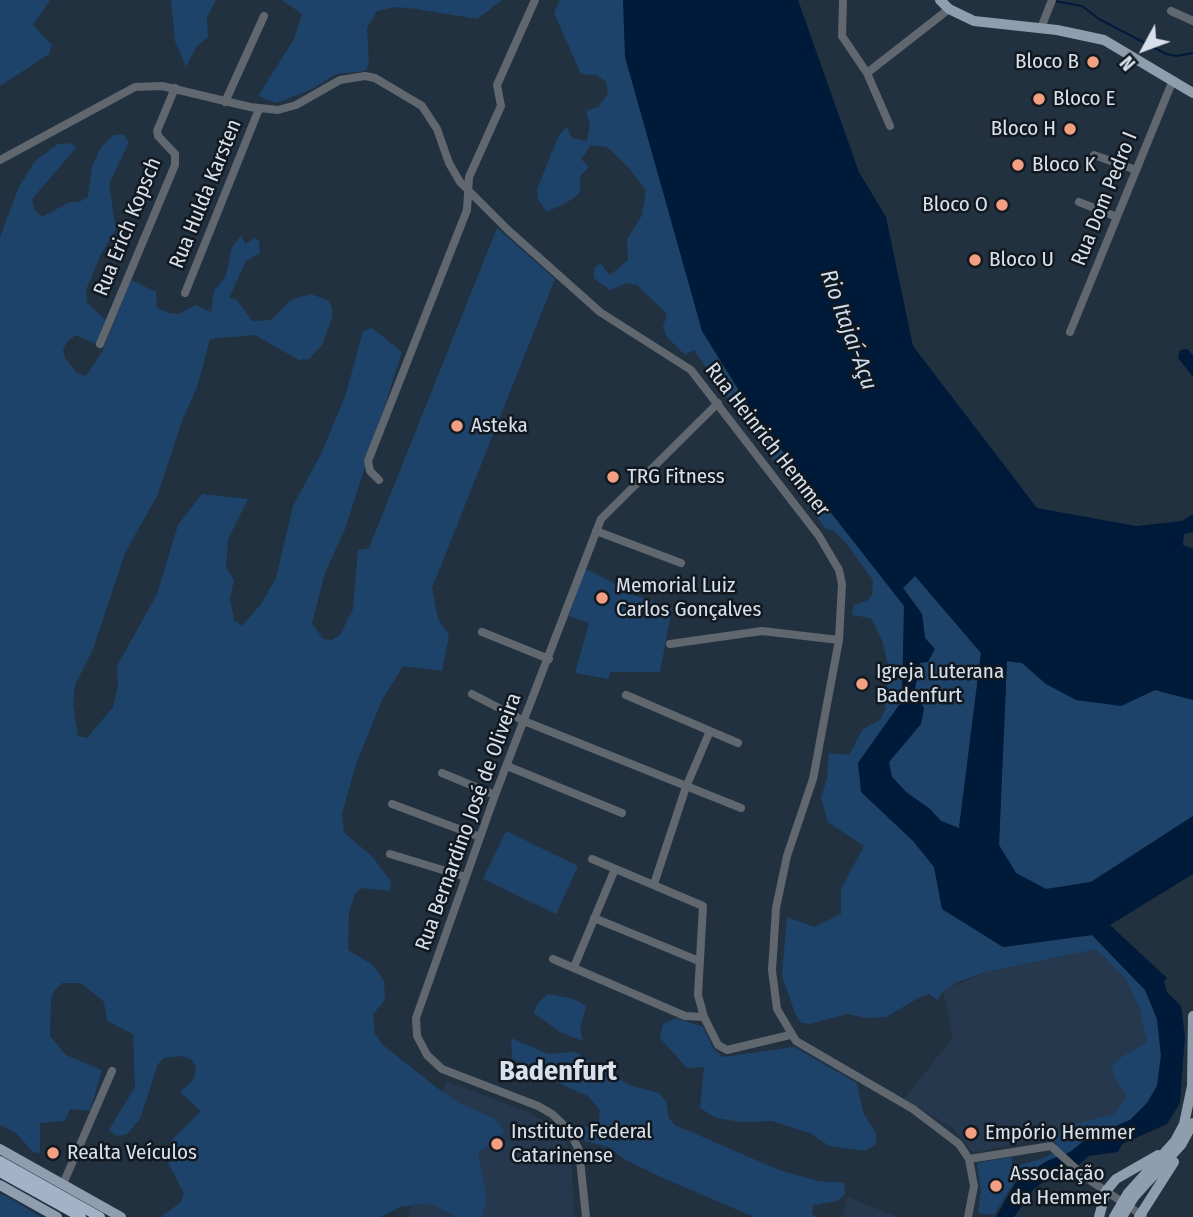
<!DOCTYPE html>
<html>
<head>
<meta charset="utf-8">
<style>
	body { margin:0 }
	#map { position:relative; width:1193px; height:1217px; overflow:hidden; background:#223140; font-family:"Fira Sans Condensed",sans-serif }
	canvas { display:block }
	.north { position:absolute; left:1109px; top:14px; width:70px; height:70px; -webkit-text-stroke:5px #12181f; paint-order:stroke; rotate:229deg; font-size:19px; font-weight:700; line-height:28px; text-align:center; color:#d8e1eb }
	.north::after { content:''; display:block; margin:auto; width:24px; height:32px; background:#d8e1eb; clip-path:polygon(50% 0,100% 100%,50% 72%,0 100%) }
</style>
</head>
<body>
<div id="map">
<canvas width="1193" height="1217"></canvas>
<div class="north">N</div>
</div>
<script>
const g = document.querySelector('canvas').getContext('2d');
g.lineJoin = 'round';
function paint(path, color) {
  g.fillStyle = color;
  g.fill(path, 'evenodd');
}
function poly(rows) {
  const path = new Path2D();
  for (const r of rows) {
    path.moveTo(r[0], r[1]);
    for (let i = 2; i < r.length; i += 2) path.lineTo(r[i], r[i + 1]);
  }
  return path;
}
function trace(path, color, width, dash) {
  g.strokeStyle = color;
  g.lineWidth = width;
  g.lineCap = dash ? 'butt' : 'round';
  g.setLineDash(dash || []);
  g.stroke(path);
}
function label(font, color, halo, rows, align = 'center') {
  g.font = font + ' "Fira Sans Condensed",sans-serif';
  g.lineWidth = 5;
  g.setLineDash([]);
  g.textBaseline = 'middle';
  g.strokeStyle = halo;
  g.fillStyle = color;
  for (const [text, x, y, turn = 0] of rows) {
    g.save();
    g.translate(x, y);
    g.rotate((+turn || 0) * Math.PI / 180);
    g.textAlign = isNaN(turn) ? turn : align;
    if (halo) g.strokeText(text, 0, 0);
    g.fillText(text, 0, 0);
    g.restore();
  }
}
paint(poly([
	[1096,949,1125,978,1140,1009,1146,1034,1144,1044,1123,1056,1114,1076,1127,1097,1127,1102,1114,1115,1078,1123,1052,1135,973,1153,953,1128,904,1099,953,1037,943,991,986,972],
	[446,1081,530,1113,562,1134,571,1153,574,1217,408,1217],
	[848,1197,898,1217,843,1217]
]), '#26384d');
paint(poly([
	[0,0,50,0,33,25,52,45,49,54,0,86],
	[171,0,216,0,207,17,208,37,196,47,186,67,175,41],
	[282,0,502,0,477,19,417,9,396,7,377,11,367,28,369,65,365,71,336,74,312,89,277,103,258,96,294,39,302,14],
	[560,0,623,0,702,331,753,413,904,606,902,701,858,763,934,867,943,909,1003,947,1092,935,1145,990,1157,1019,1161,1056,1157,1086,1147,1103,1130,1120,1086,1139,1070,1152,1047,1161,1017,1180,1014,1174,1015,1181,994,1215,978,1213,981,1190,977,1163,1011,1157,1014,1171,1019,1165,1044,1158,1058,1150,1052,1135,1078,1123,1114,1114,1127,1097,1114,1076,1112,1066,1123,1056,1144,1044,1146,1039,1140,1009,1125,978,1096,949,986,972,958,982,943,991,937,1000,929,994,920,997,886,1017,866,1018,847,1014,810,1024,800,1022,795,1013,782,976,787,917,814,927,841,914,841,889,864,846,828,822,821,798,827,778,829,753,849,755,863,729,880,720,885,710,889,669,882,640,871,618,852,615,854,605,867,601,872,595,873,580,846,543,834,531,826,529,747,427,694,350,685,355,667,337,663,327,667,314,637,285,627,283,610,290,594,278,594,269,600,263,610,275,628,260,627,240,642,215,646,190,629,168,607,147,591,145,581,159,589,167,580,176,580,192,573,199,547,212,538,199,537,189,559,135,567,127,572,138,587,141,590,124,586,111,598,107,608,94,606,82,596,75,581,74,554,13],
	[123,134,129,142,109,184,116,229,101,254,86,290,87,303,106,320,96,344,76,335,68,341,63,349,65,358,76,372,86,376,102,352,131,280,156,292,157,308,169,313,178,314,196,305,211,312,214,291,226,276,232,247,241,236,245,244,255,238,259,241,260,253,246,261,229,298,236,299,252,321,271,320,291,300,310,294,328,300,332,308,332,317,322,345,309,359,299,360,255,335,210,339,197,387,182,421,158,494,125,553,93,649,75,685,73,705,78,736,87,738,113,707,118,687,117,666,157,594,178,525,202,494,248,499,228,539,226,568,234,580,230,599,234,620,242,626,261,604,276,578,293,506,322,452,346,394,363,331,372,328,402,352,345,529,325,573,312,623,323,639,332,640,340,635,353,609,358,550,369,548,497,228,555,279,432,588,438,619,449,635,442,671,403,666,382,700,356,764,342,814,344,833,371,855,391,882,390,891,361,888,355,894,349,912,348,950,373,965,384,981,385,1000,373,1014,375,1034,384,1046,436,1087,457,1102,495,1119,505,1132,478,1153,487,1199,482,1217,456,1217,429,1203,400,1207,381,1217,161,1217,181,1202,184,1193,165,1157,173,1139,201,1111,180,1092,194,1079,196,1068,192,1060,183,1056,164,1058,158,1064,140,1119,127,1134,117,1136,109,1130,135,1087,133,1034,107,1021,104,1002,81,983,62,983,55,990,51,999,50,1036,66,1055,102,1070,90,1111,70,1109,65,1121,40,1123,40,1153,33,1152,16,1133,0,1125,0,237,19,187,35,161,58,144,68,143,77,147,32,199,34,209,42,217,70,202,79,202,88,197,92,167,100,149,113,135],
	[585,569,616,584,616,589,672,608,660,672,611,672,608,679,575,673,589,623,569,616],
	[915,575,981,653,959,828,941,821,930,809,906,792,892,777,889,762,924,708,914,694,925,638,922,614,903,588],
	[1007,661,1022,663,1046,684,1121,706,1155,690,1193,700,1193,816,1091,882,1046,889,1016,873,999,845],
	[506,831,578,866,556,914,483,879],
	[548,994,574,999,586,1006,580,1029,583,1041,560,1032,534,1013,537,1004],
	[676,1018,703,1027,713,1048,723,1057,794,1047,857,1083,863,1112,876,1134,876,1144,865,1151,829,1146,812,1134,772,1121,742,1122,716,1118,700,1108,704,1067,687,1068,660,1038,663,1024],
	[511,1038,548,1054,575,1052,588,1060,593,1077,605,1071,629,1085,659,1093,666,1101,669,1118,675,1125,779,1170,818,1181,844,1183,845,1194,837,1201,813,1205,812,1214,817,1217,754,1217,663,1178,626,1160,608,1147,585,1141,579,1125,586,1127,599,1121,600,1110,588,1096,528,1070,512,1058],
	[0,1194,8,1197,41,1217,0,1217]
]), '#1e436a');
paint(poly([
	[623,0,798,0,859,172,886,217,913,346,1037,508,1136,526,1182,521,1193,514,1193,532,1184,534,1183,545,1193,549,1193,700,1155,690,1121,706,1076,700,1046,684,1022,663,1007,661,999,845,1016,873,1046,889,1091,882,1193,816,1193,874,1110,925,1167,978,1164,982,1167,992,1181,1006,1185,1036,1180,1103,1167,1124,1122,1144,1118,1152,1089,1156,1069,1173,1056,1174,1044,1181,1033,1190,1014,1217,996,1217,1017,1180,1047,1161,1070,1152,1086,1139,1130,1120,1147,1103,1157,1086,1161,1056,1157,1019,1145,990,1092,935,1003,947,942,909,934,867,913,841,861,792,858,763,902,701,904,606,753,413,702,331,625,57],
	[915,576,981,653,959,828,941,821,930,809,906,792,892,777,889,762,921,724,924,708,914,694,920,663,928,662,935,649,925,638,922,614,903,588],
	[1187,349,1193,355,1193,377,1178,358,1180,350]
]), '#001a39');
trace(poly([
	[1054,1,1082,6,1099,19,1166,54,1177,56,1193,53]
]), '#001a39', 2);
trace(poly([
	[843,0,842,36,867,73,890,126],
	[1171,11,1193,21],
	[1041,28,1052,0],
	[867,73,949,9],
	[225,102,264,16],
	[1094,155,1136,170],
	[0,160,135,87,162,86,250,107,278,110,296,105,340,80,365,76,375,78,422,106,437,129,449,163,460,182,508,230,600,312,691,370,819,536,839,570,842,584,839,640,813,779,787,856,776,908,772,970,777,1009,796,1041,913,1109,959,1144,969,1159,974,1186,968,1217],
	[1079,202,1117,217],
	[185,293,259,109],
	[1070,332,1173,80],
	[100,344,175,165,175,154,158,136,157,131,175,88],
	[379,480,370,471,368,461,467,210,469,177,501,106,497,85,535,0],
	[596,531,681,563],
	[482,632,549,659],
	[670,644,762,631,839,640],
	[472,694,524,721,741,808],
	[626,695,738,743],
	[507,766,622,813],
	[442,773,495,795],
	[392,804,480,837],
	[390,854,466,877],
	[592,859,703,906,698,995,704,1017,718,1045,727,1050,790,1035],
	[654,884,686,787,710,731],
	[594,918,699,961],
	[553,959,685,1016,704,1017],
	[574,967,615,869],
	[969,1159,1051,1146,1085,1177,1143,1216],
	[63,1184,112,1071],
	[586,1217,579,1150,569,1130,552,1114,538,1106,442,1069,427,1055,417,1036,416,1018,495,795,601,519,718,403]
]), '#60676f', 8);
trace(poly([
	[940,0,949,9,974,21,1057,30,1104,40,1193,93],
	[0,1149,121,1217],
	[0,1185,57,1217],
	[1099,1217,1106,1191,1116,1179,1158,1155],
	[1114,1217,1128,1193,1175,1141,1184,1124,1192,1086,1193,1016],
	[1122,1217,1134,1197,1181,1145,1193,1123],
	[1139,1217,1174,1162]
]), '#8f9eae', 10);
trace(poly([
	[0,1161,100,1217],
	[0,1172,81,1217]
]), '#a2b3c7', 10);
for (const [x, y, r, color] of [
	[1093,62,7,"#f2a081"],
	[1039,99,7,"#f2a081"],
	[1070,129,7,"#f2a081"],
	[1018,165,7,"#f2a081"],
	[1002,205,7,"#f2a081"],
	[975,260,7,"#f2a081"],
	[457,426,7,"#f2a081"],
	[613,477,7,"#f2a081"],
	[602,598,7,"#f2a081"],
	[862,684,7,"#f2a081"],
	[971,1133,7,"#f2a081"],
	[497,1144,7,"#f2a081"],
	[53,1153,7,"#f2a081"],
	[996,1186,7,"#f2a081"]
]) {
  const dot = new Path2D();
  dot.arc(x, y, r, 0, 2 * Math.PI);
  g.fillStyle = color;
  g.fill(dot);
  trace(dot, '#12181f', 2.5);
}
label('21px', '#d8e1eb', '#12181f', [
	["Bloco B",1079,62,"right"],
	["Bloco E",1053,99],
	["Bloco H",1056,129,"right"],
	["Bloco K",1032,165],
	["Bloco O",988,205,"right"],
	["Bloco U",989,260],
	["Asteka",471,426],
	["TRG Fitness",627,477],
	["Memorial Luiz",616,586],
	["Carlos Gonçalves",616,610],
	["Igreja Luterana",876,672],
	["Badenfurt",876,696],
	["Instituto Federal",511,1132],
	["Catarinense",511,1156],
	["Empório Hemmer",985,1133],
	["Realta Veículos",67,1153],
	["Associação",1010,1174],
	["da Hemmer",1010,1198]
], 'left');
label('21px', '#d8e1eb', '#12181f', [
	["Rua Hulda Karsten",206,194,-68],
	["Rua Dom Pedro I",1105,199,-68],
	["Rua Erich Kopsch",128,227,-68],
	["Rua Heinrich Hemmer",767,440,52],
	["Rua Bernardino José de Oliveira",469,822,-70]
]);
label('italic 23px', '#cdddee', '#12181f', [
	["Rio Itajaí-Açu",848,330,70]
]);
label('bold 28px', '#d8e1eb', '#12181f', [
	["Badenfurt",558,1072]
]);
</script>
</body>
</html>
